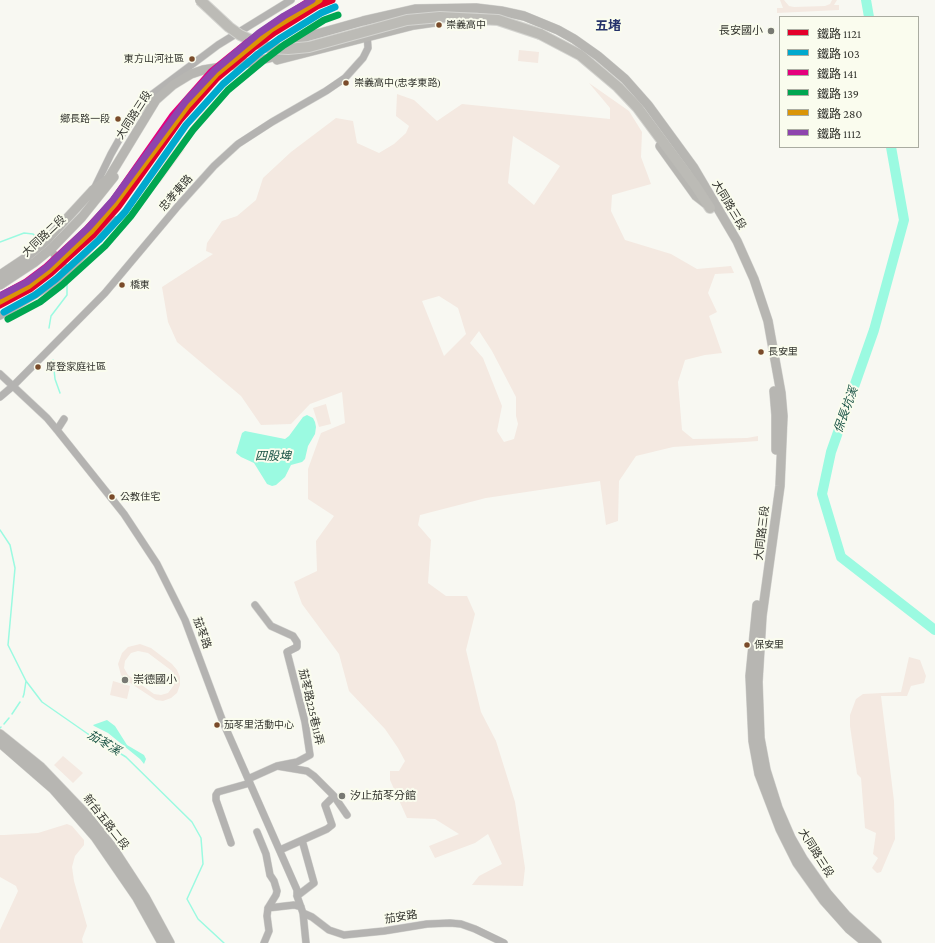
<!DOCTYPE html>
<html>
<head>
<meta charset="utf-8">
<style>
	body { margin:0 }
	#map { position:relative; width:935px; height:943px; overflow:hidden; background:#f8f8f2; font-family:"Crimson Pro","Noto Sans TC",serif }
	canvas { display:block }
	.legend { position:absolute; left:779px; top:16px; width:140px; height:132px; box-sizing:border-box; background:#fafcee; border:1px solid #aaaca1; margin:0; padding:5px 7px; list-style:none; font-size:12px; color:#33342e }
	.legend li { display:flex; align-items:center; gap:8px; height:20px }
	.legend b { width:20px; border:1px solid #aaaca1 }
</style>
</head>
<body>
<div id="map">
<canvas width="935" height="943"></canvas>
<ul class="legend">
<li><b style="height:5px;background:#e4002b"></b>鐵路 1121</li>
<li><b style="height:5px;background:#00a9ce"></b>鐵路 103</li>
<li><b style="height:5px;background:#e5007d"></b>鐵路 141</li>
<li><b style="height:5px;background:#00a651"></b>鐵路 139</li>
<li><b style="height:5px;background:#da9507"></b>鐵路 280</li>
<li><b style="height:5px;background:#8e44ad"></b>鐵路 1112</li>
</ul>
</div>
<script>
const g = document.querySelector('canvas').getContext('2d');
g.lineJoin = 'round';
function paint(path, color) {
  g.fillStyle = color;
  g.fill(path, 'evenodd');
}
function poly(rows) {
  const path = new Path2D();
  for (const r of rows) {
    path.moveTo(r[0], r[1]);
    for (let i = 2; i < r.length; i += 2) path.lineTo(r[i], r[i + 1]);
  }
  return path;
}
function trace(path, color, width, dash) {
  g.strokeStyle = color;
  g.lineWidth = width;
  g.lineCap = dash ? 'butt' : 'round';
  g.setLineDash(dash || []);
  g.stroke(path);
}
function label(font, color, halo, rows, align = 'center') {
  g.font = font + ' "Crimson Pro","Noto Sans TC",serif';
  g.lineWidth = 4;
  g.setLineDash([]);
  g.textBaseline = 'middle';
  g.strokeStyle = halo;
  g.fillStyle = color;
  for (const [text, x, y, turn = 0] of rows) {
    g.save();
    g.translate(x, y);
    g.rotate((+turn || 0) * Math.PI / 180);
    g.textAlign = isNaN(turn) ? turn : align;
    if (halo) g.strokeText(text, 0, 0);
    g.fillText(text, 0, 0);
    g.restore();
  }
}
paint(poly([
	[780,0,784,0,789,6,794,7,825,6,830,4,832,0,837,0,834,5,839,5,839,10,777,13,777,8,783,8],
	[519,50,539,52,538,63,518,61],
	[589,83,629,111,642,132,641,157,651,184,612,195,611,211,625,240,671,254,697,269,731,266,734,273,715,274,708,293,717,312,709,316,722,353,705,355,685,360,678,382,682,430,693,439,747,438,758,436,758,441,673,447,636,456,619,481,618,521,606,525,600,481,486,498,420,515,418,525,431,540,428,583,446,596,467,596,475,614,466,650,481,712,496,741,515,802,525,868,523,886,472,885,479,876,502,864,488,834,475,843,435,858,429,846,459,834,435,819,407,818,390,780,390,771,399,771,405,761,398,748,385,729,349,691,339,654,302,604,294,582,317,571,316,541,334,516,308,499,308,469,321,433,345,423,342,392,310,404,291,424,261,425,241,396,177,342,168,322,162,287,213,254,206,251,207,243,222,221,237,216,256,200,263,178,291,152,336,118,353,121,357,143,379,153,394,144,406,133,409,126,396,116,397,94,414,100,437,121,462,104,610,119,610,108],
	[513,136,560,166,534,205,508,183],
	[439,296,458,308,466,334,444,356,422,301],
	[479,331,492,351,516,397,516,416,518,424,514,439,504,442,497,431,502,406,483,358,470,343],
	[205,109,208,112,181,146,185,149,160,183,151,177],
	[326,404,331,424,319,427,313,408],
	[140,644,151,648,172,664,177,670,180,677,180,685,177,693,171,698,163,701,156,700,127,681,121,675,118,664,122,653,128,647],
	[138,651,148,653,172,671,174,677,174,685,168,693,161,695,154,694,128,675,124,668,125,661,131,653],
	[909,657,920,660,926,676,924,683,911,686,907,696,881,696,894,801,895,839,881,872,877,873,872,868,878,858,873,854,876,833,865,828,861,778,857,774,850,726,850,715,856,699,863,694,901,692],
	[113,681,130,686,127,699,110,695],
	[63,756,83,773,73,783,54,765],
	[67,824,72,826,84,840,84,845,75,856,72,867,74,881,87,926,82,939,83,943,0,943,0,930,18,891,16,886,0,877,0,835,4,835,38,833]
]), '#f4e9e1');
paint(poly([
	[307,415,313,418,315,422,316,427,315,434,308,446,305,459,302,462,291,465,285,477,276,485,272,486,267,484,254,463,241,457,236,453,242,433,245,431,285,439,289,436,303,417],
	[107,720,115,726,127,745,144,755,146,759,144,764,140,759,108,733,94,726,93,725]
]), '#9bfae1');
trace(poly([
	[0,242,24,233,33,234,38,239],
	[51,257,62,271],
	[49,328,51,316,67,295,67,278],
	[53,360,55,379,60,393],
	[0,530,10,545,15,568,8,645,26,681,42,702,88,734,126,757,192,822,201,838,203,864,187,899,198,919,224,943],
	[23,697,24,694,26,681],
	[12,714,20,702],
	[4,724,9,718],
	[0,728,1,727]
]), '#9bfae1', 1.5);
trace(poly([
	[866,0,869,17],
	[891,147,904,220,874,330,831,452,822,494,841,557,935,630]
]), '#9bfae1', 10);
const minor = poly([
	[94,189,111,154,124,131,150,96,218,45,291,0],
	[50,249,68,272],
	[0,316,52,285,68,272,116,220],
	[0,374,47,418,57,430,124,514,157,564,185,620,223,722,297,890,297,896,303,913,306,943],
	[0,397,13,386,105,293,178,206,214,166,238,144,272,122,326,91,345,78,363,58,368,48,367,33],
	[57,430,64,419],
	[255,605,271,626,293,636,297,642,297,647,287,652,305,722,310,755,297,762,277,766],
	[248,779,277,766,307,771,314,776,334,796,347,815],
	[257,832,266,854,270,875,274,881,277,891,276,895,268,908],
	[231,843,216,800,216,795,218,792,250,783],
	[280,850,327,829,332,825,325,805,334,796],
	[297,896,314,883,302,840],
	[303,913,312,917,329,930,344,935,384,931,427,924,450,923,461,924,475,929,504,943],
	[264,943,269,931,267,916,268,908,294,905,301,907]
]);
const major = poly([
	[277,60,414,25,435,22],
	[660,146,696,196,705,203],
	[0,275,24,259,46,241,93,190,108,179,156,100,173,85,191,74,203,70,253,62,273,57,283,54,300,39,306,37,363,21,416,9,476,8,501,11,524,16,558,30,574,39,598,56,625,79,648,105,694,168,737,241,754,279,768,321,781,393,783,416,780,486,762,616,758,682,760,738,766,770,778,808,791,838,803,859,827,893,846,915,877,943],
	[0,285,35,262,52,248,82,217,114,177],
	[774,391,776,415,776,450],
	[757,605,750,676,753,741,759,774,780,829,797,863,824,901,849,929,866,943],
	[0,734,41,767,86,814,113,848,145,897,170,943],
	[0,743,53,789,95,837,137,898,162,943]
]);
const highway = poly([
	[540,34,580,55,618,87,637,107,695,185,710,208]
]);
trace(minor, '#d4d4d0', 8);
trace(major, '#d4d4d0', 10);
trace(highway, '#d4d4d0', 12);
trace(minor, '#b4b3b1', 7);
trace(major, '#b7b6b2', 9);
trace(highway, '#bcbbb6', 10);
const highwayBridge = poly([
	[200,0,229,27,240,35,269,48,288,49,309,47,407,20,440,17,498,20,540,34]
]);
trace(highwayBridge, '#d4d4d0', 12, []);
trace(highwayBridge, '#bcbbb6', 10);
trace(poly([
	[0,305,30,289,51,273,93,235,118,207,180,120,217,78,253,48,275,32,317,6,332,0]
]), '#e4002b', 7);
trace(poly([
	[4,312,35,295,56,279,99,240,125,212,186,125,223,84,258,54,279,39,321,13,335,7]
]), '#00a9ce', 7);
trace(poly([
	[0,296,26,282,46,267,87,229,112,202,173,115,211,72,248,42,270,26,311,0]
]), '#e5007d', 7);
trace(poly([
	[8,319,40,302,62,285,105,246,131,216,193,130,228,90,263,61,284,45,324,20,338,15]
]), '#00a651', 7);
trace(poly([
	[0,301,28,286,49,270,91,231,115,203,187,106,217,73,271,29,319,0]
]), '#da9507', 7);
trace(poly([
	[0,296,27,282,47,267,89,227,113,200,186,101,215,70,259,33,284,16,312,0]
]), '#8e44ad', 7);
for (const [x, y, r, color] of [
	[439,25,3.5,"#7a4b2a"],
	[771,31,4,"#787973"],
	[192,59,3.5,"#7a4b2a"],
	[346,83,3.5,"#7a4b2a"],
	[118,119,3.5,"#7a4b2a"],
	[122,285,3.5,"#7a4b2a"],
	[761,352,3.5,"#7a4b2a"],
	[38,367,3.5,"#7a4b2a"],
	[112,497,3.5,"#7a4b2a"],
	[747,645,3.5,"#7a4b2a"],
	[125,680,4,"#787973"],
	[217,725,3.5,"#7a4b2a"],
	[342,796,4,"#787973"]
]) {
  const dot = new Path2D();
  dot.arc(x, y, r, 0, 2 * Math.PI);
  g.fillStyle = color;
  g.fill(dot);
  trace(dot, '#fafcee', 1.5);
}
label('10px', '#33342e', '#fafcee', [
	["崇義高中",446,25],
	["東方山河社區",184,59,"right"],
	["崇義高中(忠孝東路)",354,83],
	["鄉長路一段",110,119,"right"],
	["橋東",130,285],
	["長安里",768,352],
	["摩登家庭社區",46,367],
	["公教住宅",120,497],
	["保安里",754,645],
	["茄苳里活動中心",224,725]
], 'left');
label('11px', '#33342e', '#fafcee', [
	["長安國小",763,31,"right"],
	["崇德國小",133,680],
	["汐止茄苳分館",350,796]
], 'left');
label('11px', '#33342e', '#fafcee', [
	["大同路三段",134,115,-57],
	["忠孝東路",176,193,-49],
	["大同路三段",729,205,59],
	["大同路二段",44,236,-43],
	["大同路三段",762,533,-83],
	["茄苳路",202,633,70],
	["茄苳路225巷11弄",311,707,77],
	["新台五路二段",106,822,52],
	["大同路三段",816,853,58],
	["茄安路",401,917,-9]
]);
label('italic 12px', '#195345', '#fafcee', [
	["保長坑溪",846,410,-70],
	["四股埤",273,456],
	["茄苳溪",104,743,31]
]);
label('bold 13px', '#25326b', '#fafcee', [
	["五堵",608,26]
]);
</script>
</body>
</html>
